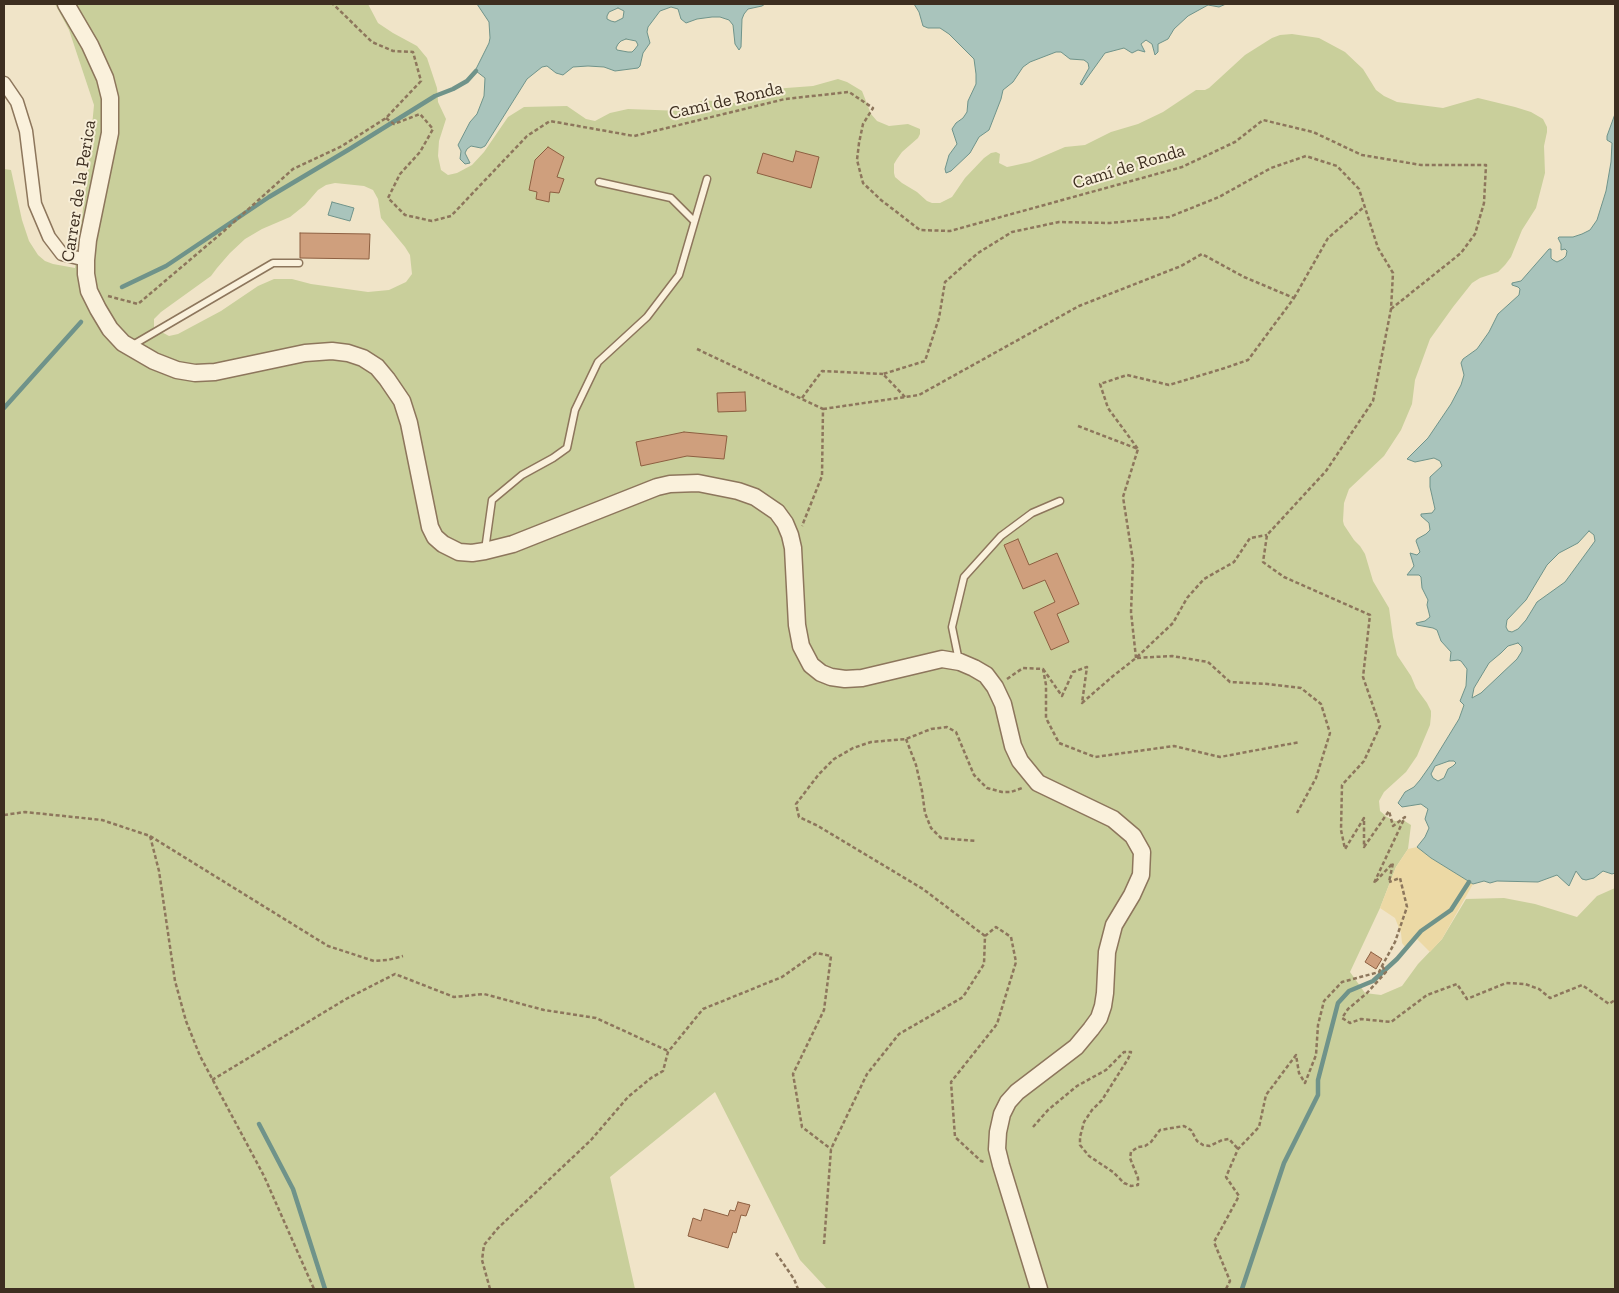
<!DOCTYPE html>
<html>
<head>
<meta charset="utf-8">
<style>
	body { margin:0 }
	#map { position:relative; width:1619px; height:1293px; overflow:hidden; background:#f0e4c8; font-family:"Zilla Slab",serif }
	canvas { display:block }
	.frame { position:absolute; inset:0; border:5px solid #3d2e20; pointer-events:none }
</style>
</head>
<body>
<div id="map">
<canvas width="1619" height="1293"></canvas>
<div class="frame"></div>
</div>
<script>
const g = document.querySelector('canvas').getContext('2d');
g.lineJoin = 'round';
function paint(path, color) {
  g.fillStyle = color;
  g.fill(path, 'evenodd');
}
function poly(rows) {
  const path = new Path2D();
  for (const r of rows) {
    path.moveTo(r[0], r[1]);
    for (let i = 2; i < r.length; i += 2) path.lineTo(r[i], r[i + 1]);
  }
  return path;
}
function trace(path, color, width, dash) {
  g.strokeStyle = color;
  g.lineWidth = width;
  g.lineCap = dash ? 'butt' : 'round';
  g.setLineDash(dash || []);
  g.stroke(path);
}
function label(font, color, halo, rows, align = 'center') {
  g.font = font + ' "Zilla Slab",serif';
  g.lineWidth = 4;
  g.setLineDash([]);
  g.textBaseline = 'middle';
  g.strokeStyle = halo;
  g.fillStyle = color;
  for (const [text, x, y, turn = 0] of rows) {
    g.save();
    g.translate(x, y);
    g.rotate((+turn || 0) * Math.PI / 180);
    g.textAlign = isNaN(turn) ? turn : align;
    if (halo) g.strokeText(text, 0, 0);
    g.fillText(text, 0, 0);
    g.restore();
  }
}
paint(poly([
	[55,4,368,4,378,23,393,33,417,46,427,58,437,88,438,102,446,119,439,141,438,156,441,170,448,175,457,173,472,165,484,152,508,117,524,107,567,106,586,119,595,121,610,113,628,109,682,111,703,100,732,103,745,103,773,89,813,86,838,79,847,82,862,91,871,114,877,121,889,126,908,124,920,129,920,134,918,138,902,152,897,159,894,164,894,173,895,177,902,183,917,192,927,201,932,203,940,203,952,197,965,178,984,158,991,153,996,152,1000,154,999,163,1007,167,1012,166,1030,162,1065,147,1085,145,1111,132,1138,124,1163,112,1196,90,1205,90,1209,88,1245,55,1272,38,1280,35,1292,34,1319,38,1345,52,1363,69,1376,90,1384,96,1397,102,1443,108,1478,98,1515,107,1531,112,1543,119,1547,127,1547,132,1544,146,1545,173,1536,208,1522,230,1511,257,1505,265,1498,272,1480,278,1472,283,1453,307,1430,339,1415,380,1412,404,1401,430,1384,456,1349,489,1344,503,1343,521,1344,525,1354,540,1360,546,1365,554,1373,581,1389,608,1393,637,1397,655,1411,676,1416,688,1427,703,1431,711,1431,716,1430,725,1417,756,1406,772,1384,792,1379,801,1380,811,1387,817,1395,821,1403,820,1411,825,1408,849,1396,867,1380,908,1350,972,1365,993,1381,995,1402,986,1418,964,1442,939,1466,899,1504,898,1535,904,1577,917,1597,896,1615,888,1615,1289,827,1289,800,1260,715,1092,610,1177,635,1289,4,1289,4,169,11,170,22,220,29,241,38,255,45,261,53,264,75,268,87,179,94,105,69,30],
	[335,183,364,186,373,190,378,199,381,218,405,247,410,255,412,274,406,282,389,290,368,292,311,284,292,279,274,279,258,286,221,311,178,334,169,336,154,328,154,319,161,312,211,276,217,268,230,253,245,239,262,229,290,217,305,205,318,190,326,185]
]), '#c9cf9b');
paint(poly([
	[1417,847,1431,858,1473,884,1442,939,1430,952,1416,938,1406,948,1402,943,1401,933,1395,918,1380,908,1396,867,1408,849]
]), '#ecd9a5');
const water = poly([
	[477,4,765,4,762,6,748,9,744,14,742,19,741,47,739,50,735,44,733,25,729,20,720,17,712,17,697,19,686,23,681,19,678,9,671,7,660,11,648,27,647,32,650,43,643,53,640,66,638,68,615,71,604,67,588,66,573,67,563,75,556,73,547,66,542,67,527,79,485,146,481,148,471,146,467,149,465,153,470,163,465,164,460,159,461,151,458,145,470,122,477,114,484,96,485,78,476,71,476,69,489,43,490,38,489,22,477,4],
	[618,8,624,11,623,18,615,22,611,21,607,19,607,16,609,12,618,8],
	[626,39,636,41,638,45,635,49,632,52,628,52,617,50,616,48,618,44,621,41,626,39],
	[914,4,1232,4,1226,4,1219,7,1208,5,1188,16,1174,29,1168,39,1158,44,1158,52,1155,55,1152,44,1146,40,1141,44,1145,52,1138,50,1132,53,1124,48,1105,53,1082,85,1080,84,1089,68,1088,63,1084,60,1070,59,1061,52,1056,52,1030,62,1023,67,1013,82,1003,90,1001,99,989,130,979,137,970,153,951,171,946,173,945,169,949,155,957,144,952,129,956,123,963,118,967,112,968,101,976,84,976,74,974,59,949,34,940,28,928,28,923,26,919,12,914,4],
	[1615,114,1615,873,1612,874,1603,871,1594,878,1586,880,1582,879,1576,871,1569,886,1557,875,1538,882,1497,881,1490,883,1484,881,1473,884,1431,858,1417,847,1425,837,1429,828,1425,819,1428,809,1421,804,1402,807,1398,803,1405,792,1414,787,1420,780,1432,763,1459,719,1464,705,1460,701,1466,686,1467,669,1461,661,1458,660,1450,661,1451,652,1441,641,1437,630,1433,628,1417,625,1416,623,1425,621,1430,617,1427,605,1428,600,1422,588,1421,577,1419,575,1407,575,1414,566,1410,553,1417,555,1420,552,1416,541,1417,539,1426,534,1430,530,1429,523,1421,516,1421,514,1432,513,1435,509,1430,487,1430,477,1442,466,1440,461,1434,458,1415,462,1407,459,1428,438,1451,404,1461,385,1464,375,1461,363,1463,359,1477,349,1489,332,1498,314,1519,295,1520,289,1518,287,1512,285,1512,283,1521,281,1549,249,1551,249,1551,258,1553,260,1557,262,1563,259,1566,256,1567,251,1565,249,1561,250,1561,244,1558,238,1559,237,1573,237,1582,234,1590,230,1597,220,1606,191,1611,162,1612,143,1607,140,1607,136,1615,114],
	[1589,531,1594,535,1595,541,1565,582,1537,602,1526,620,1518,629,1512,632,1508,631,1506,627,1507,620,1526,600,1547,565,1559,553,1578,543,1589,531],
	[1518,643,1522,647,1522,651,1517,659,1481,693,1472,698,1474,688,1489,663,1501,653,1508,646,1518,643],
	[1449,761,1454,761,1456,763,1453,766,1448,769,1444,778,1438,781,1433,778,1431,774,1435,766,1449,761],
	[332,202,354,208,350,221,328,215,332,202]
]);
paint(water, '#a9c4bc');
trace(water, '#6f938a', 1);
trace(poly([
	[122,287,166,266,269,197,348,150,435,96,453,89,467,81,476,71],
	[4,408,81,322],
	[259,1124,293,1189,325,1289],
	[1242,1289,1284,1163,1318,1095,1318,1080,1338,1003,1349,991,1373,981,1397,959,1421,931,1451,910,1469,882]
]), '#6f938a', 4.5);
const building = poly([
	[548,147,564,157,557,177,564,179,559,193,550,192,549,202,536,199,537,192,529,190,535,160,548,147],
	[796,151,819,157,811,188,757,173,763,153,793,162,796,151],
	[300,233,370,234,369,259,300,258,300,233],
	[745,392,746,411,718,412,717,393,745,392],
	[684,432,727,436,724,459,687,456,641,466,636,442,684,432],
	[1018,539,1029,565,1057,553,1079,604,1057,614,1069,642,1051,650,1034,612,1055,602,1045,580,1023,589,1004,545,1018,539],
	[1371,952,1382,959,1376,969,1365,962,1371,952],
	[738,1202,750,1205,746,1216,741,1215,736,1233,733,1232,728,1248,688,1236,693,1218,701,1221,704,1209,728,1216,730,1210,735,1211,738,1202]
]);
paint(building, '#cf9f7d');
trace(building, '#8d5f41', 1);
const service = poly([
	[599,182,671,198,694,221],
	[131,346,273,263,299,263],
	[485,550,492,500,522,475,553,458,567,448,575,410,598,362,647,317,679,275,707,179],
	[959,661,952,627,964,577,1001,536,1032,513,1060,501]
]);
const minor = poly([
	[4,83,17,102,26,131,35,204,49,237,62,254,86,260]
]);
const tertiary = poly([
	[66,4,90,45,105,78,110,98,110,133,88,240,86,260,86,274,89,291,98,309,110,329,123,343,154,361,177,370,195,373,215,372,305,353,332,351,348,353,363,358,377,367,387,379,402,401,409,423,430,527,435,537,443,544,459,552,472,553,485,551,513,544,657,487,670,484,698,483,738,491,755,497,777,512,785,523,790,535,793,548,797,625,801,646,811,665,821,673,831,677,845,679,862,678,942,659,960,662,974,668,986,675,995,687,1003,704,1013,746,1020,761,1038,783,1113,819,1133,836,1142,852,1141,875,1132,895,1114,925,1107,952,1105,993,1103,1006,1099,1018,1091,1029,1076,1047,1017,1092,1008,1102,1002,1114,998,1132,997,1149,1001,1165,1039,1289]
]);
trace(service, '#8d765c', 9);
trace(minor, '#8d765c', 15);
trace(tertiary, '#8d765c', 19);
trace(poly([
	[386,118,394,124,420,114,433,129,420,152,400,174,388,198,405,215,432,221,451,216,527,136,550,121,634,136,785,99,849,92,873,108,863,124,859,143,857,160,863,183,881,200,920,230,950,231,1182,167,1235,142,1263,120,1313,132,1362,155,1421,165,1486,165,1484,203,1475,234,1461,253,1391,309],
	[108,296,138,304,224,231,293,169,342,146,386,118,421,81,413,52,393,51,372,42,333,4],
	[1294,298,1328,238,1365,206],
	[697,349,823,409,822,476,802,526],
	[905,397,883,374,925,361,939,318,945,282,978,253,1012,232,1059,222,1110,223,1169,217,1219,197,1271,168,1306,156,1337,166,1359,189,1378,248,1393,273,1391,309,1373,401,1326,471,1267,535,1263,562,1284,577,1370,615,1363,677,1380,726,1364,761,1342,785,1341,830,1345,849,1364,818,1364,847,1389,811,1393,826,1405,817,1374,883,1393,863,1389,882],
	[802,398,822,371,883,374],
	[823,409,919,395,1079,306,1181,266,1202,254,1244,277,1294,298,1248,360,1225,368,1169,385,1127,375,1100,384,1108,408,1138,449],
	[1078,426,1138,449,1123,497,1133,561,1131,612,1136,658],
	[1137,657,1173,623,1187,598,1204,579,1234,562,1250,538,1267,535],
	[1043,669,1062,696,1073,672,1087,667,1082,703,1113,676,1136,658,1172,656,1208,662,1230,682,1268,684,1301,688,1321,704,1330,733,1316,778,1297,813],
	[1007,679,1023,668,1043,669,1046,685,1046,718,1059,743,1095,757,1174,746,1220,757,1300,742],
	[906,739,916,765,922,791,925,813,931,828,941,838,976,841],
	[4,815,25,812,102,820,150,836,159,871,175,981,186,1021,200,1056,264,1176,314,1289],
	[150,836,328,946,374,961,388,960,403,956],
	[985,936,923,889,818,826,799,817,796,804,819,774,834,759,853,748,871,742,906,739,931,729,947,727,956,732,974,775,987,788,1002,792,1011,792,1022,788],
	[1382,966,1386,972,1367,993,1348,1009,1342,1018,1350,1023,1361,1019,1391,1022,1427,995,1457,984,1467,999,1506,983,1525,984,1539,989,1550,998,1582,985,1609,1004,1615,1000],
	[212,1080,346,999,395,974,454,997,484,994,544,1010,596,1018,668,1051],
	[1033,1127,1048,1110,1077,1086,1106,1070,1124,1052,1131,1052,1128,1059,1102,1100,1092,1110,1084,1122,1080,1137,1080,1145,1089,1156,1113,1172,1124,1183,1131,1186,1138,1185,1138,1178,1130,1158,1131,1152,1138,1147,1145,1146,1151,1142,1160,1130,1184,1126,1191,1130,1197,1141,1203,1145,1210,1146,1222,1140,1229,1139,1238,1149],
	[824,1244,831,1149,867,1074,899,1034,963,997,984,964,985,936,996,927,1011,937,1016,962,997,1024,951,1082,955,1137,981,1161,984,1162],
	[776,1253,794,1279,798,1289],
	[490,1289,482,1260,484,1245,498,1228,591,1140,628,1097,651,1078,663,1071,668,1052,703,1009,782,977,816,953,831,956,824,1010,793,1074,802,1127,831,1149],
	[1226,1289,1230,1281,1214,1242,1239,1196,1226,1177,1238,1149,1259,1127,1266,1095,1296,1055,1299,1073,1305,1083,1316,1055,1318,1025,1324,1001,1342,982,1379,972,1382,966,1395,942,1407,907,1400,878,1389,882]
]), '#8d765c', 2.5, [4, 2.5]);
trace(service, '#faf1dc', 6);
trace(minor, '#faf1dc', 12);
trace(tertiary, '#faf1dc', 16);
label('18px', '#3d2e20', '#f7eed8', [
	["Camí de Ronda",726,101,-13],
	["Camí de Ronda",1129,167,-17],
	["Carrer de la Perica",79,191,-81]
]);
</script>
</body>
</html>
